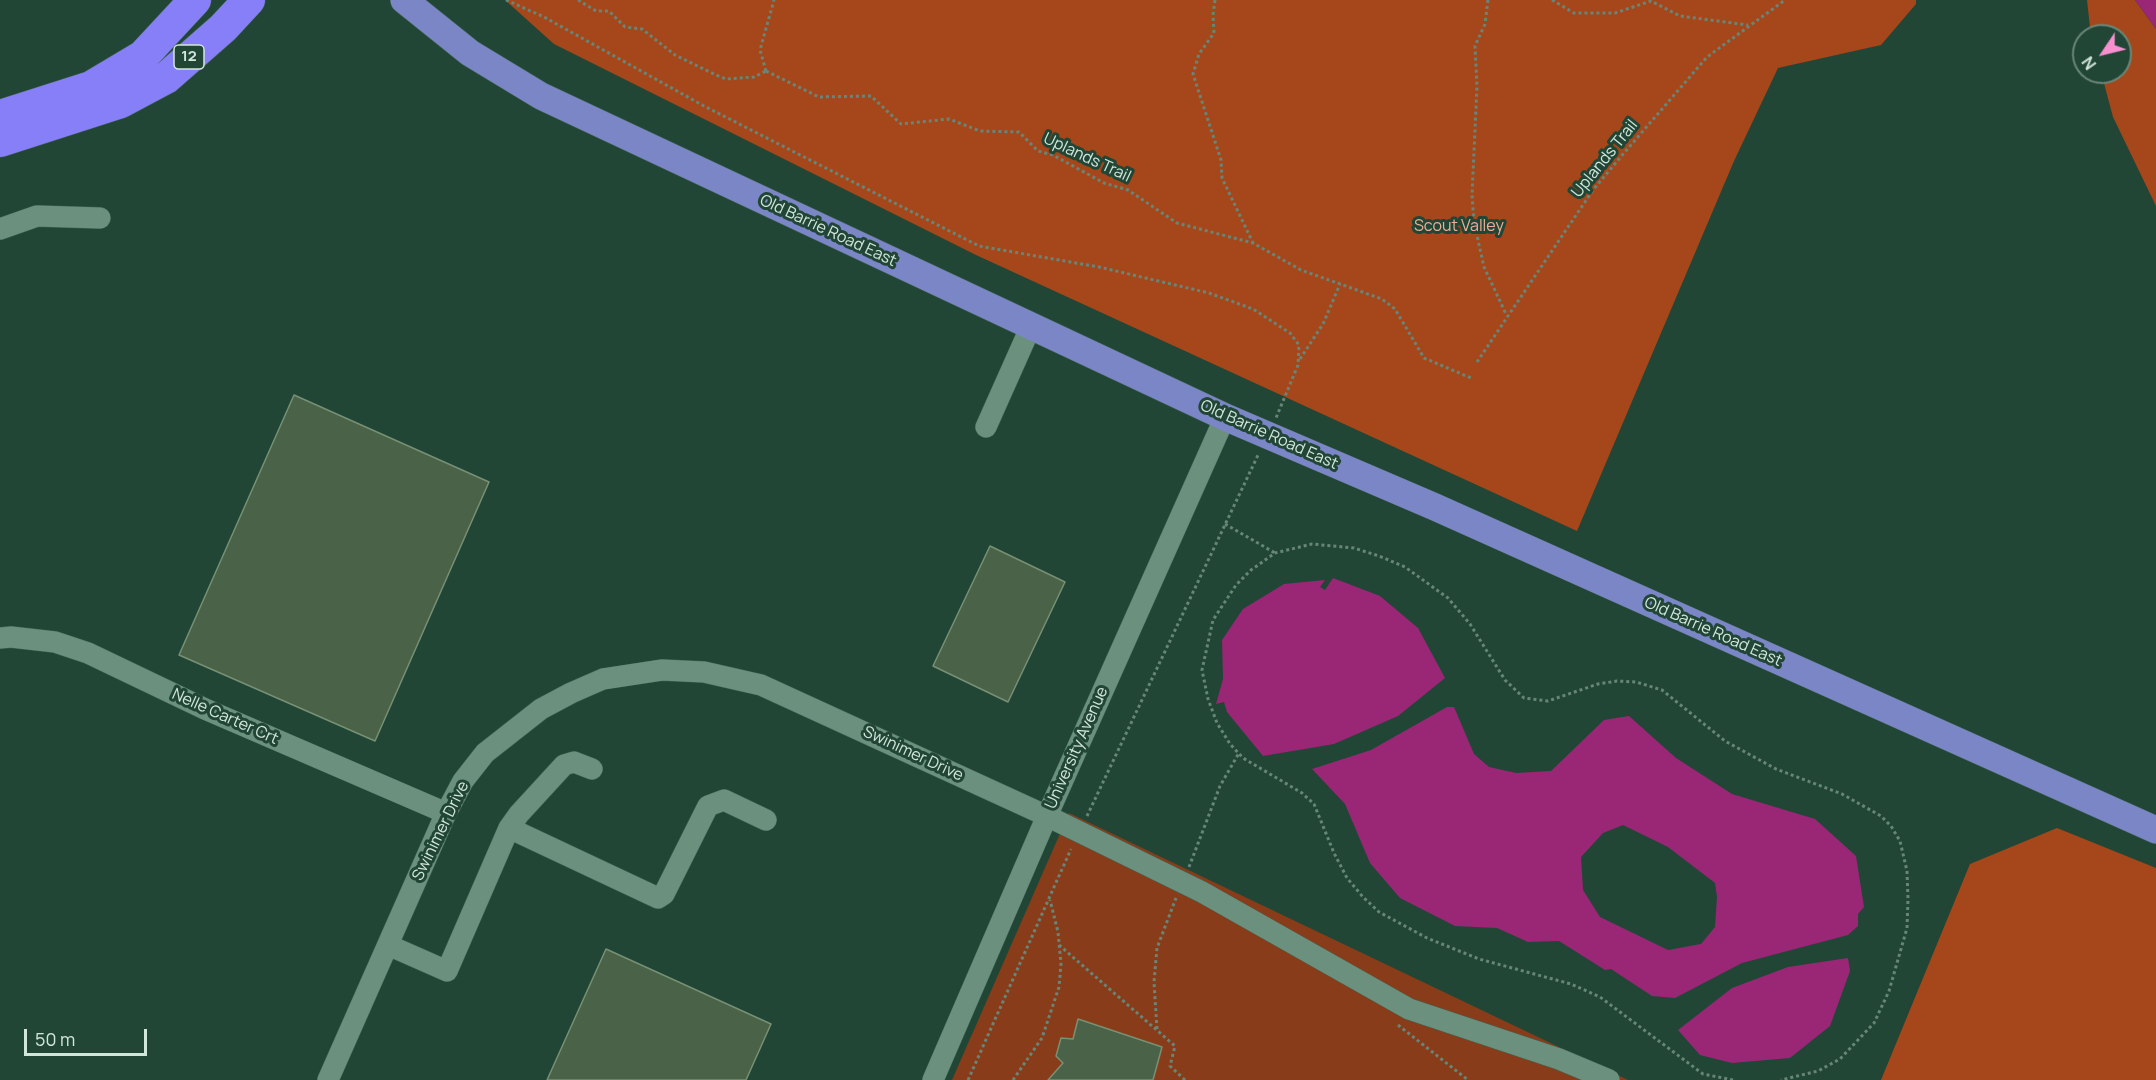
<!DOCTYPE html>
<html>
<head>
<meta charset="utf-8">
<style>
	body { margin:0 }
	#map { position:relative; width:2156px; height:1080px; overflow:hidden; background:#214636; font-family:Manrope,sans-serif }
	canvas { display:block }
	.north { position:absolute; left:2072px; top:24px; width:60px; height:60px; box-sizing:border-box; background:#214636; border:2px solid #688678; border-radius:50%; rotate:235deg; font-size:16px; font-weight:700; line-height:24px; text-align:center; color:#d2e6dc }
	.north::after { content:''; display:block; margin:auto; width:21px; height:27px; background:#f690cf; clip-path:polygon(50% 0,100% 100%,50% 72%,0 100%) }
	.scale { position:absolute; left:24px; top:1029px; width:123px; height:27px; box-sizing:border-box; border:3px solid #d2e6dc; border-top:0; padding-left:8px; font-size:18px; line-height:21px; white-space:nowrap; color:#d2e6dc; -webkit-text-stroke:4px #214636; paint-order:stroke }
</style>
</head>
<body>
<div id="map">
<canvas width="2156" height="1080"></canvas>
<div class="north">N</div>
<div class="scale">50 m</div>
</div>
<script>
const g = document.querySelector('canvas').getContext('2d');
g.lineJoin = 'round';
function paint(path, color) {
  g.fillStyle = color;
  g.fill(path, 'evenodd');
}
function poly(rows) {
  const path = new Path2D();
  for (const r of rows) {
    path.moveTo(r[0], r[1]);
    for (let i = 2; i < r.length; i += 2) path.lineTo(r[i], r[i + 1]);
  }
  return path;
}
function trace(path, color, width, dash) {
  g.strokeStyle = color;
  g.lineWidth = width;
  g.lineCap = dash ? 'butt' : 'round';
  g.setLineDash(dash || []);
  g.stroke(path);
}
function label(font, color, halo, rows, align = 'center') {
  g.font = font + ' Manrope,sans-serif';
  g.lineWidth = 6;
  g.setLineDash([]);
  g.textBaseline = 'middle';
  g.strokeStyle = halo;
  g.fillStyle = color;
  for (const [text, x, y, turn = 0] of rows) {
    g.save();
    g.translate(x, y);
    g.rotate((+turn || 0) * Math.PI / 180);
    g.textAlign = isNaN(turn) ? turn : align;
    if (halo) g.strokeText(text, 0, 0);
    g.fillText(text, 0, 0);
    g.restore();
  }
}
paint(poly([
	[1069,813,1628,1080,952,1080]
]), '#893c19');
paint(poly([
	[505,0,1916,0,1916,4,1881,45,1778,68,1734,161,1577,531,976,255,554,44],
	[2087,0,2135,0,2156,29,2156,206,2113,117,2101,72,2120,72,2120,36,2091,36],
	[2057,828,2156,868,2156,1080,1881,1080,1970,864]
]), '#a5471a');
paint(poly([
	[2135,0,2156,0,2156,29],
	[1333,578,1380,596,1418,628,1445,678,1398,716,1334,744,1263,756,1227,712,1224,702,1216,704,1223,679,1222,640,1243,609,1284,584,1325,580,1320,587,1325,590],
	[1447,707,1454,707,1474,754,1489,767,1516,773,1551,771,1604,720,1629,716,1676,758,1732,794,1815,819,1856,856,1864,907,1858,914,1858,926,1848,935,1742,963,1675,998,1652,996,1611,969,1605,970,1559,941,1528,942,1497,928,1455,926,1400,898,1370,863,1345,804,1312,769,1371,750],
	[1623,825,1668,847,1715,883,1717,897,1715,927,1701,944,1668,950,1600,917,1583,890,1581,857,1603,833],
	[1848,958,1850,971,1830,1026,1790,1058,1732,1063,1700,1055,1678,1030,1732,988,1788,967]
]), '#992776');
const building = poly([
	[294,395,489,482,375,741,179,655,294,395],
	[990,546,1065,582,1008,702,933,666,990,546],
	[606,949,771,1024,746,1080,547,1080,606,949],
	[1078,1019,1162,1047,1153,1080,1048,1080,1063,1063,1056,1056,1061,1038,1073,1039,1078,1019]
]);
paint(building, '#4a6248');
trace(building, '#779175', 1.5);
const minor = poly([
	[0,229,37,216,100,218],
	[986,427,1031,326],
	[0,638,11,637,55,642,88,653,205,709,446,813],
	[509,828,658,898,664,894,708,806,724,800,766,820],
	[388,945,447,971,509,828,519,814,564,765,574,762,592,769],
	[328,1080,446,813,463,781,485,753,541,709,571,693,603,679,662,670,704,672,761,685,1047,816,1202,892,1409,1009,1559,1059,1609,1080],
	[933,1080,1047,816,1225,417]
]);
const major = poly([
	[404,0,470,53,541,96,1225,417,1435,507,2156,830]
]);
const highway = poly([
	[0,116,91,87,143,56,195,0],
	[0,141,121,102,166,78,223,28,249,0]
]);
trace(minor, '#426456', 22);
trace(major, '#426456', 28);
trace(highway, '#426456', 33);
trace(poly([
	[506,0,544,17,704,106,979,246,1099,267,1209,293,1253,309,1290,333,1299,345,1298,365,1276,418],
	[578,0,596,11,609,11,625,27,642,29,675,55,716,75,726,79,754,77,766,71],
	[1215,0,1213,15,1214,33,1199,54,1193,74,1221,160,1222,178,1253,243],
	[1488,0,1485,24,1475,46,1477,86,1472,195,1474,222,1484,267,1506,314],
	[1552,0,1574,13,1615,13,1651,1,1680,16,1748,25],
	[766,71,819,97,871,96,901,124,949,119,980,131,1019,132,1038,151,1053,155,1104,183,1128,190,1177,223,1253,243,1301,270,1382,299,1395,309,1424,358,1471,378],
	[766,71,760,50,774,0],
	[1300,359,1323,324,1340,284],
	[1477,362,1593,190,1624,153,1707,57,1785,0],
	[1225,524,1275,553],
	[1087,816,1259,453],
	[1189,867,1220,786,1239,753],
	[1059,945,1175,1046,1170,1066,1185,1080],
	[1398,1025,1468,1080],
	[1157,1029,1154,982,1157,948,1176,898],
	[968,1080,1071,849],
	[1013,1080,1042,1038,1059,987,1061,964,1058,932,1050,900],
	[1733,1080,1703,1074,1600,997,1571,984,1479,959,1427,938,1379,912,1363,897,1347,878,1334,853,1314,804,1302,793,1243,758,1230,744,1217,723,1208,699,1202,670,1213,620,1236,585,1251,570,1275,553,1312,544,1354,548,1379,556,1405,567,1448,598,1470,624,1505,680,1524,698,1548,701,1598,684,1617,681,1636,682,1662,690,1725,741,1776,769,1842,794,1881,816,1891,826,1900,841,1907,871,1908,899,1907,928,1889,991,1874,1023,1840,1059,1818,1071,1781,1080]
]), '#688678', 3, [3, 3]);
trace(minor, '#6b917e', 21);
trace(major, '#7b86c7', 27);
trace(highway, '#867ff7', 32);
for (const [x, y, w] of [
	[189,57,30]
]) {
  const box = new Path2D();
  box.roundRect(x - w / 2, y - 12, w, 24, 4.5);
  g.fillStyle = '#214636';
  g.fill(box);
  trace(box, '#d2e6dc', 1.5);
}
label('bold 15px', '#d2e6dc', null, [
	["12",189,57]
]);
label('16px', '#d2e6dc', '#214636', [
	["Uplands Trail",1087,158,25],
	["Uplands Trail",1605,159,-51],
	["Old Barrie Road East",828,231,25],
	["Old Barrie Road East",1269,435,24],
	["Old Barrie Road East",1713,632,24],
	["Nelle Carter Crt",225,717,24],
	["University Avenue",1077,748,-66],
	["Swinimer Drive",913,754,25],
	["Swinimer Drive",441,831,-64]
]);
label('16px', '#ecae96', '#214636', [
	["Scout Valley",1459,227]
]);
</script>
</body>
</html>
